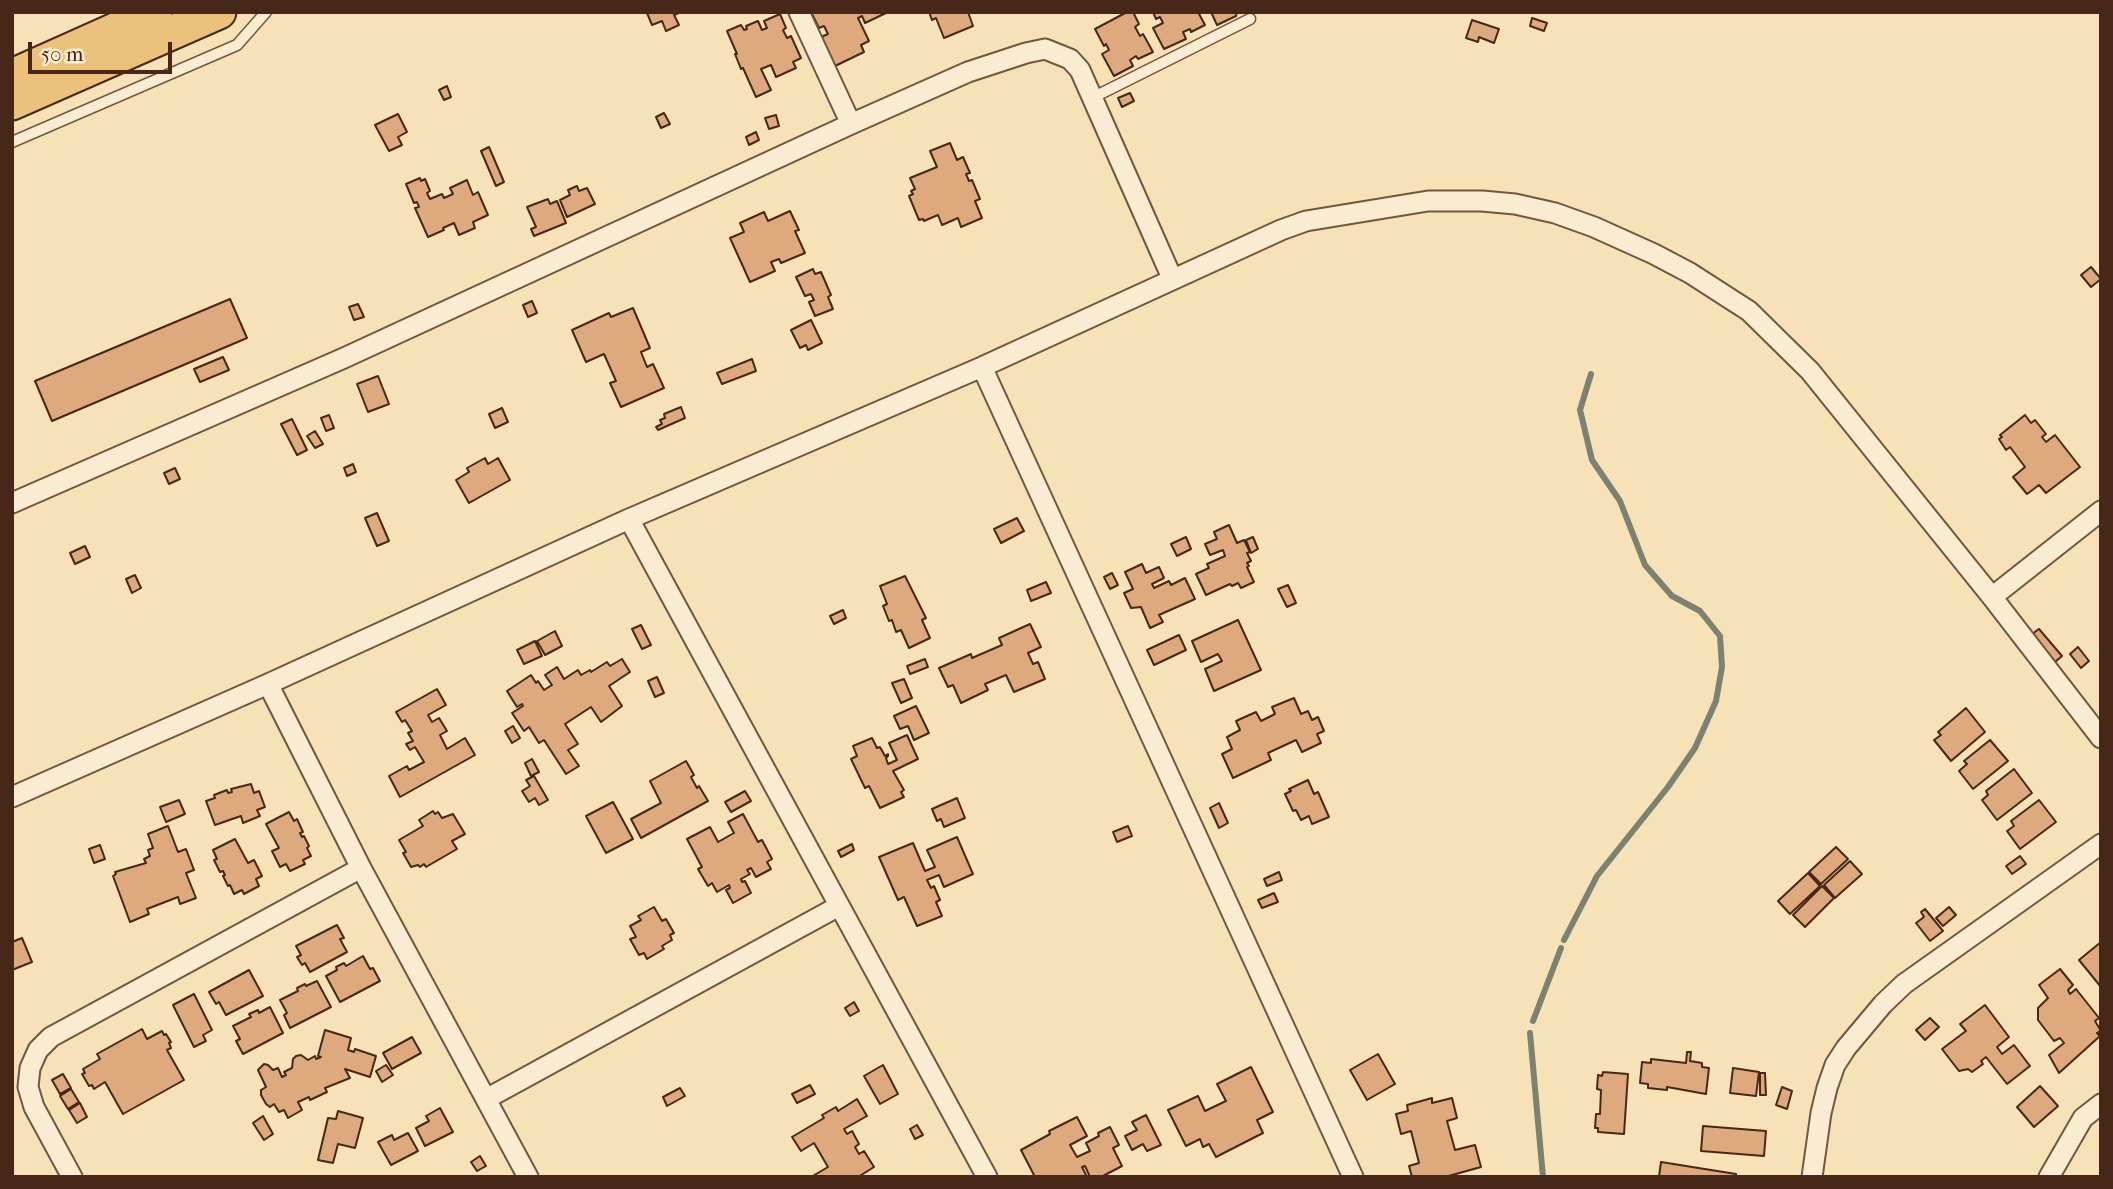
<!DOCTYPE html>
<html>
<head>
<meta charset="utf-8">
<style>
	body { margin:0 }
	#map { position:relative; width:2113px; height:1189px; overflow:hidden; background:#f6e2b6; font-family:"IM FELL French Canon",serif }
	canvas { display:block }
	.frame { position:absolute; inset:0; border:14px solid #472717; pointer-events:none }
	.scale { position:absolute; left:28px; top:42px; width:144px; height:32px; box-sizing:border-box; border:4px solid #472717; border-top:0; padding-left:9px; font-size:21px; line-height:24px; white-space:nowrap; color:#472717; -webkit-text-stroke:5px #f9ecd0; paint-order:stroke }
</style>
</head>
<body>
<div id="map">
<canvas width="2113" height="1189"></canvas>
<div class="frame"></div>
<div class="scale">50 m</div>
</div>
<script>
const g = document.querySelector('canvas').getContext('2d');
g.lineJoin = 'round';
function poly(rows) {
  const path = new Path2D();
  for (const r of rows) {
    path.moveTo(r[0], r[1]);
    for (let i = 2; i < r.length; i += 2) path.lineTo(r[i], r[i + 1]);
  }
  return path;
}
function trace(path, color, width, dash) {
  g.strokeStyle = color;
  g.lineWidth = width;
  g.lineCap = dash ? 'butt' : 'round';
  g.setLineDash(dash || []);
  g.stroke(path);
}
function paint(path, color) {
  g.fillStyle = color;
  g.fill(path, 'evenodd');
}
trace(poly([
	[1564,940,1597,876,1668,787,1695,748,1716,701,1722,667,1720,636,1700,611,1672,596,1645,565,1620,501,1592,460,1580,410,1591,374],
	[1533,1021,1561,948],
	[1530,1033,1543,1177]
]), '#7b8272', 6);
const building = poly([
	[650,12,681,12,674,15,679,25,666,31,662,21,652,25,647,13,650,12],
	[811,12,885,12,886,13,865,23,862,16,858,18,869,41,861,45,864,52,835,66,821,37,828,34,824,26,819,28,811,12],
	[929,12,968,12,973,26,944,38,936,18,932,20,929,12],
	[1127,12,1133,12,1139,24,1135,27,1140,36,1143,34,1153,52,1138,59,1136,56,1130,60,1133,66,1114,76,1102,54,1109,50,1106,44,1104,46,1095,29,1127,12],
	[1153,12,1198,12,1205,25,1191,32,1190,29,1183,32,1186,39,1164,49,1153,28,1163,23,1160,17,1156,19,1153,12],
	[1211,12,1237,12,1236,16,1217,25,1211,12],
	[780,14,786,28,783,30,787,38,791,36,801,58,793,62,796,68,776,77,771,65,761,69,771,90,756,97,743,68,741,69,735,54,737,54,727,31,741,25,744,30,747,29,746,26,758,21,762,30,767,28,764,21,780,14],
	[1532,18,1547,23,1544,31,1530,26,1532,18],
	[1472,20,1499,29,1494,43,1479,37,1478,42,1466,38,1472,20],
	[447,86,451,97,444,100,439,90,447,86],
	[1130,93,1134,101,1122,107,1118,98,1130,93],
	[664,113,670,124,661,128,656,117,664,113],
	[398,114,407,132,398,137,402,145,389,151,375,125,398,114],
	[776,115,779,126,769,129,765,118,776,115],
	[756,132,759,140,749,145,746,137,756,132],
	[950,143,957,160,963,157,970,173,966,174,969,181,972,180,980,199,975,201,982,218,961,227,958,218,942,225,938,215,924,221,923,219,919,220,909,196,913,194,911,191,915,189,910,178,937,167,930,151,950,143],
	[489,147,504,182,496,186,481,151,489,147],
	[420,178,421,181,425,179,430,191,427,193,430,199,442,194,444,198,453,194,450,188,467,180,473,195,478,192,488,215,473,222,475,228,459,235,454,223,443,228,444,230,428,237,415,208,419,207,417,202,414,203,406,184,420,178],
	[577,186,579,191,587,188,595,204,567,217,560,200,570,195,568,190,577,186],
	[548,199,550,204,557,201,566,223,534,236,531,229,536,227,527,207,548,199],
	[790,211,799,230,795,231,805,253,781,263,779,259,771,262,775,271,750,282,730,238,744,232,740,223,764,212,768,221,790,211],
	[2091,267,2101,279,2091,287,2081,275,2091,267],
	[813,269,815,274,821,272,831,295,828,297,833,309,815,316,809,302,814,300,811,294,805,296,796,277,813,269],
	[230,299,247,338,52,421,35,381,230,299],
	[532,301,537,313,528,317,523,305,532,301],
	[358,304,364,317,354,320,349,307,358,304],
	[633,308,650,348,641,352,647,367,653,364,664,388,621,407,610,383,616,381,604,354,586,362,572,330,609,313,611,317,633,308],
	[811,320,822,343,808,350,806,345,800,348,791,330,811,320],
	[223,357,229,370,200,382,194,369,223,357],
	[752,359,756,371,722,384,717,373,752,359],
	[378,376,389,404,368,412,357,384,378,376],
	[681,407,685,418,658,430,656,427,662,424,660,420,665,418,664,414,681,407],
	[502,408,508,422,495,428,489,414,502,408],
	[329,415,334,428,326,431,321,418,329,415],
	[2025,415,2031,423,2035,420,2046,434,2042,437,2046,442,2055,435,2080,467,2046,493,2039,485,2027,494,2013,477,2025,467,2010,447,2006,450,1999,439,2002,437,2000,435,2025,415],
	[292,419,307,450,297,455,281,424,292,419],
	[315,431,323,444,315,448,307,436,315,431],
	[485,458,488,464,498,458,510,480,469,503,456,480,469,472,467,468,485,458],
	[353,464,356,472,347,476,344,468,353,464],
	[175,468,180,479,169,484,164,473,175,468],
	[377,513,389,541,377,546,365,518,377,513],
	[1017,518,1024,531,1001,543,994,529,1017,518],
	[1229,525,1237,543,1244,540,1250,552,1247,553,1251,561,1247,563,1249,566,1247,567,1254,582,1241,588,1238,583,1232,586,1230,584,1206,595,1196,574,1209,568,1207,564,1225,556,1223,550,1210,555,1205,544,1217,539,1214,532,1229,525],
	[1186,537,1191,549,1177,556,1171,544,1186,537],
	[1253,537,1258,549,1251,553,1246,540,1253,537],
	[85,546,90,557,75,564,70,553,85,546],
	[1142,564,1146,573,1159,567,1164,578,1152,584,1154,588,1169,581,1171,585,1185,578,1195,599,1159,615,1163,622,1150,628,1141,607,1131,608,1124,593,1133,589,1125,572,1142,564],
	[1112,573,1118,585,1110,589,1104,577,1112,573],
	[135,575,141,588,132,593,126,579,135,575],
	[905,576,926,618,922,620,930,638,909,648,901,630,896,632,892,620,889,621,883,606,887,604,880,586,905,576],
	[1046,582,1051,593,1031,601,1027,590,1046,582],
	[1288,585,1296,603,1287,607,1278,589,1288,585],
	[843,610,846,618,834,624,830,616,843,610],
	[1238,620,1261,670,1214,691,1205,669,1222,661,1218,654,1201,662,1192,641,1238,620],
	[1030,624,1041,647,1028,653,1033,664,1038,662,1045,679,1014,692,1006,675,985,684,988,690,961,703,953,685,948,687,939,668,971,654,972,658,1002,645,999,638,1030,624],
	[641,625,651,645,642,649,632,629,641,625],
	[2039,629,2062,656,2055,662,2032,634,2039,629],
	[555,631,562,646,545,655,537,641,555,631],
	[1179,635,1186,650,1154,665,1147,650,1179,635],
	[535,641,542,656,524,664,517,650,535,641],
	[2078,647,2089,661,2081,668,2070,654,2078,647],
	[622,659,630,672,609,686,622,706,601,722,591,707,565,724,578,744,568,750,579,766,566,774,544,740,539,743,529,727,524,731,512,713,523,706,522,704,517,707,507,691,531,675,536,683,538,681,544,690,552,685,545,675,557,667,564,679,578,670,581,675,590,670,591,672,607,662,610,666,622,659],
	[925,659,928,667,910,674,907,666,925,659],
	[657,677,664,693,655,697,648,681,657,677],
	[904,679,912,698,901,703,892,683,904,679],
	[437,689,446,705,428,715,432,722,439,718,447,731,440,735,447,749,465,738,475,755,400,797,389,776,407,766,409,770,424,762,415,747,410,750,406,744,413,741,408,733,412,731,405,720,402,722,396,712,437,689],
	[1294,698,1301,714,1308,711,1312,720,1318,717,1324,731,1317,734,1321,743,1302,752,1296,740,1268,753,1271,760,1233,778,1222,754,1232,749,1227,737,1240,730,1236,721,1256,712,1261,721,1275,714,1272,707,1294,698],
	[916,706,929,733,914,740,908,726,900,729,894,716,916,706],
	[1966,708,1985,732,1951,761,1934,740,1941,735,1938,732,1966,708],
	[513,726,520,738,512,743,505,731,513,726],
	[907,735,918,759,893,771,904,790,901,792,904,797,880,808,869,786,865,788,851,759,857,756,853,746,872,738,877,748,880,747,885,756,888,754,888,756,886,758,888,764,897,760,889,743,907,735],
	[1990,740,2008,761,1973,789,1959,771,1967,764,1964,761,1990,740],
	[532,759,539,772,531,776,525,763,532,759],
	[686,761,694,775,691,777,697,788,699,786,708,801,641,838,631,819,661,803,650,781,686,761],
	[2014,769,2032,793,1997,820,1982,800,1988,795,1986,791,2014,769],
	[534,776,548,800,539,805,535,798,529,802,522,791,530,786,526,780,534,776],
	[1308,780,1314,794,1318,792,1329,817,1312,824,1309,816,1301,820,1296,810,1293,811,1285,794,1291,791,1289,789,1308,780],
	[251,784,254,793,259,791,265,807,257,810,260,816,243,823,241,816,215,825,206,801,215,798,214,795,227,790,228,793,232,792,231,789,251,784],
	[745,791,751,801,731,812,725,802,745,791],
	[957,798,965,818,944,827,941,819,937,821,932,809,957,798],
	[179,800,185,814,166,822,160,807,179,800],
	[2039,800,2056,822,2020,849,2007,831,2014,826,2011,821,2039,800],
	[613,802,633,839,606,853,586,816,613,802],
	[1219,803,1228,823,1219,828,1210,808,1219,803],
	[433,811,435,814,438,812,442,818,453,814,465,834,452,841,457,849,426,867,424,864,420,867,418,865,411,867,403,853,406,852,399,840,423,826,419,820,433,811],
	[289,812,294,821,297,819,303,832,300,833,302,837,304,836,309,846,307,848,311,856,303,860,305,864,290,871,286,864,280,867,272,851,279,848,266,824,289,812],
	[743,814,758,842,762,840,772,859,767,862,771,869,756,877,751,868,747,870,750,874,741,879,742,882,745,881,751,893,733,903,726,890,730,888,729,885,717,892,712,883,708,886,698,869,702,867,687,839,710,827,718,842,734,833,728,822,743,814],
	[168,826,178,852,186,849,194,870,186,873,196,898,180,904,178,897,147,909,149,914,130,922,113,876,116,874,115,872,146,863,144,859,150,856,148,850,153,848,148,834,168,826],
	[1128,826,1132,836,1117,842,1113,832,1128,826],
	[957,837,973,874,944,887,939,875,927,880,931,888,934,886,940,900,936,902,942,916,917,926,904,897,898,900,879,857,913,843,925,871,935,867,927,850,957,837],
	[235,839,248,863,254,860,262,876,256,879,259,886,244,894,242,890,234,894,230,885,228,886,223,876,225,875,223,871,220,872,214,860,217,859,213,850,235,839],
	[852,844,854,850,841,857,838,851,852,844],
	[100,845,105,859,94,863,89,849,100,845],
	[1836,847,1848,859,1821,884,1809,872,1836,847],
	[2020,856,2026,864,2012,874,2006,866,2020,856],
	[1850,861,1862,874,1835,898,1824,885,1850,861],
	[1279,872,1282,880,1267,886,1264,879,1279,872],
	[1808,873,1820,886,1790,914,1778,901,1808,873],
	[1822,886,1834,898,1805,927,1793,915,1822,886],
	[1274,893,1278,902,1262,908,1258,900,1274,893],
	[654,907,662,921,666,919,674,933,670,935,672,940,662,946,664,949,647,959,644,953,639,955,630,939,636,937,630,926,641,920,638,916,654,907],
	[1949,907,1956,915,1943,926,1936,918,1949,907],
	[1925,909,1943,931,1930,941,1916,923,1924,917,1921,912,1925,909],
	[337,925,344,938,340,939,347,952,310,972,305,963,302,965,297,957,301,955,296,946,337,925],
	[22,938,32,962,12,970,12,942,22,938],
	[2101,942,2101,987,2079,960,2101,942],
	[363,956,370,969,373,968,380,981,340,1002,326,976,337,970,336,967,344,963,346,966,363,956],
	[2060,969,2073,985,2068,990,2070,994,2076,989,2099,1018,2095,1021,2101,1031,2097,1033,2100,1036,2059,1073,2049,1055,2064,1043,2060,1038,2054,1041,2038,1020,2038,1008,2048,998,2039,985,2060,969],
	[249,970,263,996,226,1015,219,1002,216,1004,209,992,249,970],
	[317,981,331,1007,290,1028,284,1015,287,1013,280,1000,298,991,297,988,305,984,306,986,317,981],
	[194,994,212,1030,203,1035,206,1041,194,1047,173,1005,194,994],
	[854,1002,859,1011,850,1016,845,1008,854,1002],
	[1985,1005,2009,1037,1997,1047,2002,1054,2014,1045,2030,1066,2007,1084,1986,1057,1981,1061,1983,1064,1972,1072,1968,1069,1959,1071,1942,1049,1966,1031,1960,1024,1985,1005],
	[270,1007,283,1033,243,1054,236,1041,240,1039,233,1026,251,1017,249,1014,258,1010,259,1013,270,1007],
	[1930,1018,1939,1027,1925,1040,1916,1030,1930,1018],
	[142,1029,147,1039,162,1031,164,1035,166,1034,171,1042,169,1043,171,1048,167,1050,184,1080,123,1114,105,1082,94,1089,92,1085,89,1086,82,1074,85,1073,83,1069,100,1059,97,1054,142,1029],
	[325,1030,351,1038,348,1050,354,1052,355,1049,376,1056,370,1077,345,1069,350,1078,325,1088,327,1092,310,1100,309,1097,298,1102,302,1110,288,1118,284,1110,279,1112,274,1104,270,1107,266,1104,261,1095,261,1090,266,1087,258,1070,264,1064,268,1065,273,1070,278,1068,282,1077,286,1075,284,1072,292,1068,293,1059,296,1056,301,1055,308,1060,315,1056,316,1059,321,1057,318,1056,325,1030],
	[412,1037,421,1053,392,1069,383,1053,412,1037],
	[1687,1052,1691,1052,1690,1061,1702,1063,1702,1067,1709,1068,1706,1094,1667,1087,1667,1090,1648,1088,1648,1084,1640,1083,1642,1062,1651,1063,1651,1059,1686,1063,1687,1052],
	[1378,1054,1395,1084,1367,1100,1350,1070,1378,1054],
	[386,1065,393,1075,382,1082,376,1071,386,1065],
	[883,1065,898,1094,880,1104,864,1076,883,1065],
	[1251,1067,1273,1112,1257,1120,1263,1133,1216,1157,1209,1144,1203,1147,1200,1139,1186,1146,1168,1110,1198,1096,1205,1111,1226,1101,1217,1084,1251,1067],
	[1733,1068,1759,1072,1756,1096,1730,1093,1733,1068],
	[1603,1072,1628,1074,1624,1134,1598,1132,1598,1128,1595,1128,1596,1114,1600,1114,1601,1090,1597,1089,1598,1075,1602,1076,1603,1072],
	[1760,1073,1765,1073,1766,1095,1760,1095,1760,1073],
	[63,1074,71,1088,60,1094,52,1080,63,1074],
	[810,1085,815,1094,797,1103,792,1094,810,1085],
	[2040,1086,2058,1106,2034,1127,2017,1107,2040,1086],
	[1782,1087,1792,1091,1787,1109,1776,1105,1782,1087],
	[680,1088,685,1096,667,1106,663,1097,680,1088],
	[71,1089,79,1102,68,1109,60,1096,71,1089],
	[1432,1098,1432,1103,1452,1098,1457,1118,1447,1121,1455,1150,1475,1145,1481,1167,1445,1177,1412,1177,1409,1166,1419,1163,1411,1131,1401,1134,1396,1114,1408,1111,1407,1105,1432,1098],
	[857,1099,867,1116,844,1129,847,1134,852,1131,859,1144,855,1147,859,1154,864,1151,874,1167,858,1177,811,1177,828,1167,814,1143,801,1151,792,1137,824,1118,822,1115,836,1107,838,1111,857,1099],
	[80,1103,87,1117,77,1123,69,1110,80,1103],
	[440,1108,453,1132,425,1146,416,1128,429,1121,426,1116,440,1108],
	[338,1111,363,1118,355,1148,338,1144,333,1163,318,1160,328,1118,336,1119,338,1111],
	[1146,1115,1161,1145,1147,1151,1143,1144,1132,1150,1125,1136,1137,1130,1132,1122,1146,1115],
	[263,1116,273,1134,264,1140,253,1123,263,1116],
	[1077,1117,1087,1136,1070,1145,1077,1157,1090,1151,1086,1143,1099,1136,1098,1133,1110,1127,1119,1145,1113,1148,1122,1166,1101,1177,1090,1177,1085,1166,1082,1167,1087,1177,1035,1177,1021,1150,1050,1134,1049,1131,1077,1117],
	[917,1125,923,1135,915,1139,910,1129,917,1125],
	[1703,1126,1766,1131,1764,1156,1701,1151,1703,1126],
	[408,1133,418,1151,391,1165,378,1142,392,1135,394,1140,408,1133],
	[480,1156,486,1166,477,1171,471,1162,480,1156],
	[1661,1162,1736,1174,1736,1177,1659,1177,1661,1162]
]);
paint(building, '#dea97d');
trace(building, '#472717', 2);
const lane = poly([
	[1092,98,1250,19],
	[12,142,237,45,266,12]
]);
const street = poly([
	[799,12,851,124],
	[982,367,1353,1177],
	[12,503,344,358,851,124,968,72,1026,53,1045,49,1070,59,1080,70,1172,278],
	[629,519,987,1177],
	[1992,597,2101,511],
	[268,684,361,868,528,1177],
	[12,797,268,684,629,519,982,367,1281,230,1306,221,1428,201,1482,201,1515,204,1555,213,1594,227,1654,254,1690,273,1749,311,1810,371,1992,597,2101,738],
	[486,1099,839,906],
	[72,1177,34,1107,28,1087,30,1068,38,1050,51,1037,361,868],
	[1812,1177,1821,1113,1827,1088,1835,1065,1846,1048,1883,1004,1904,984,2101,844],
	[2049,1177,2083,1118,2101,1104]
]);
const highway = poly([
	[12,76,155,12],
	[12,103,219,12]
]);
trace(lane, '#73563f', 13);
trace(street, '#73563f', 23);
trace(highway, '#472717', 37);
trace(lane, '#f9ecd0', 10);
trace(street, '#f9ecd0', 19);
trace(highway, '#ebc17b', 33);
</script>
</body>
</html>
